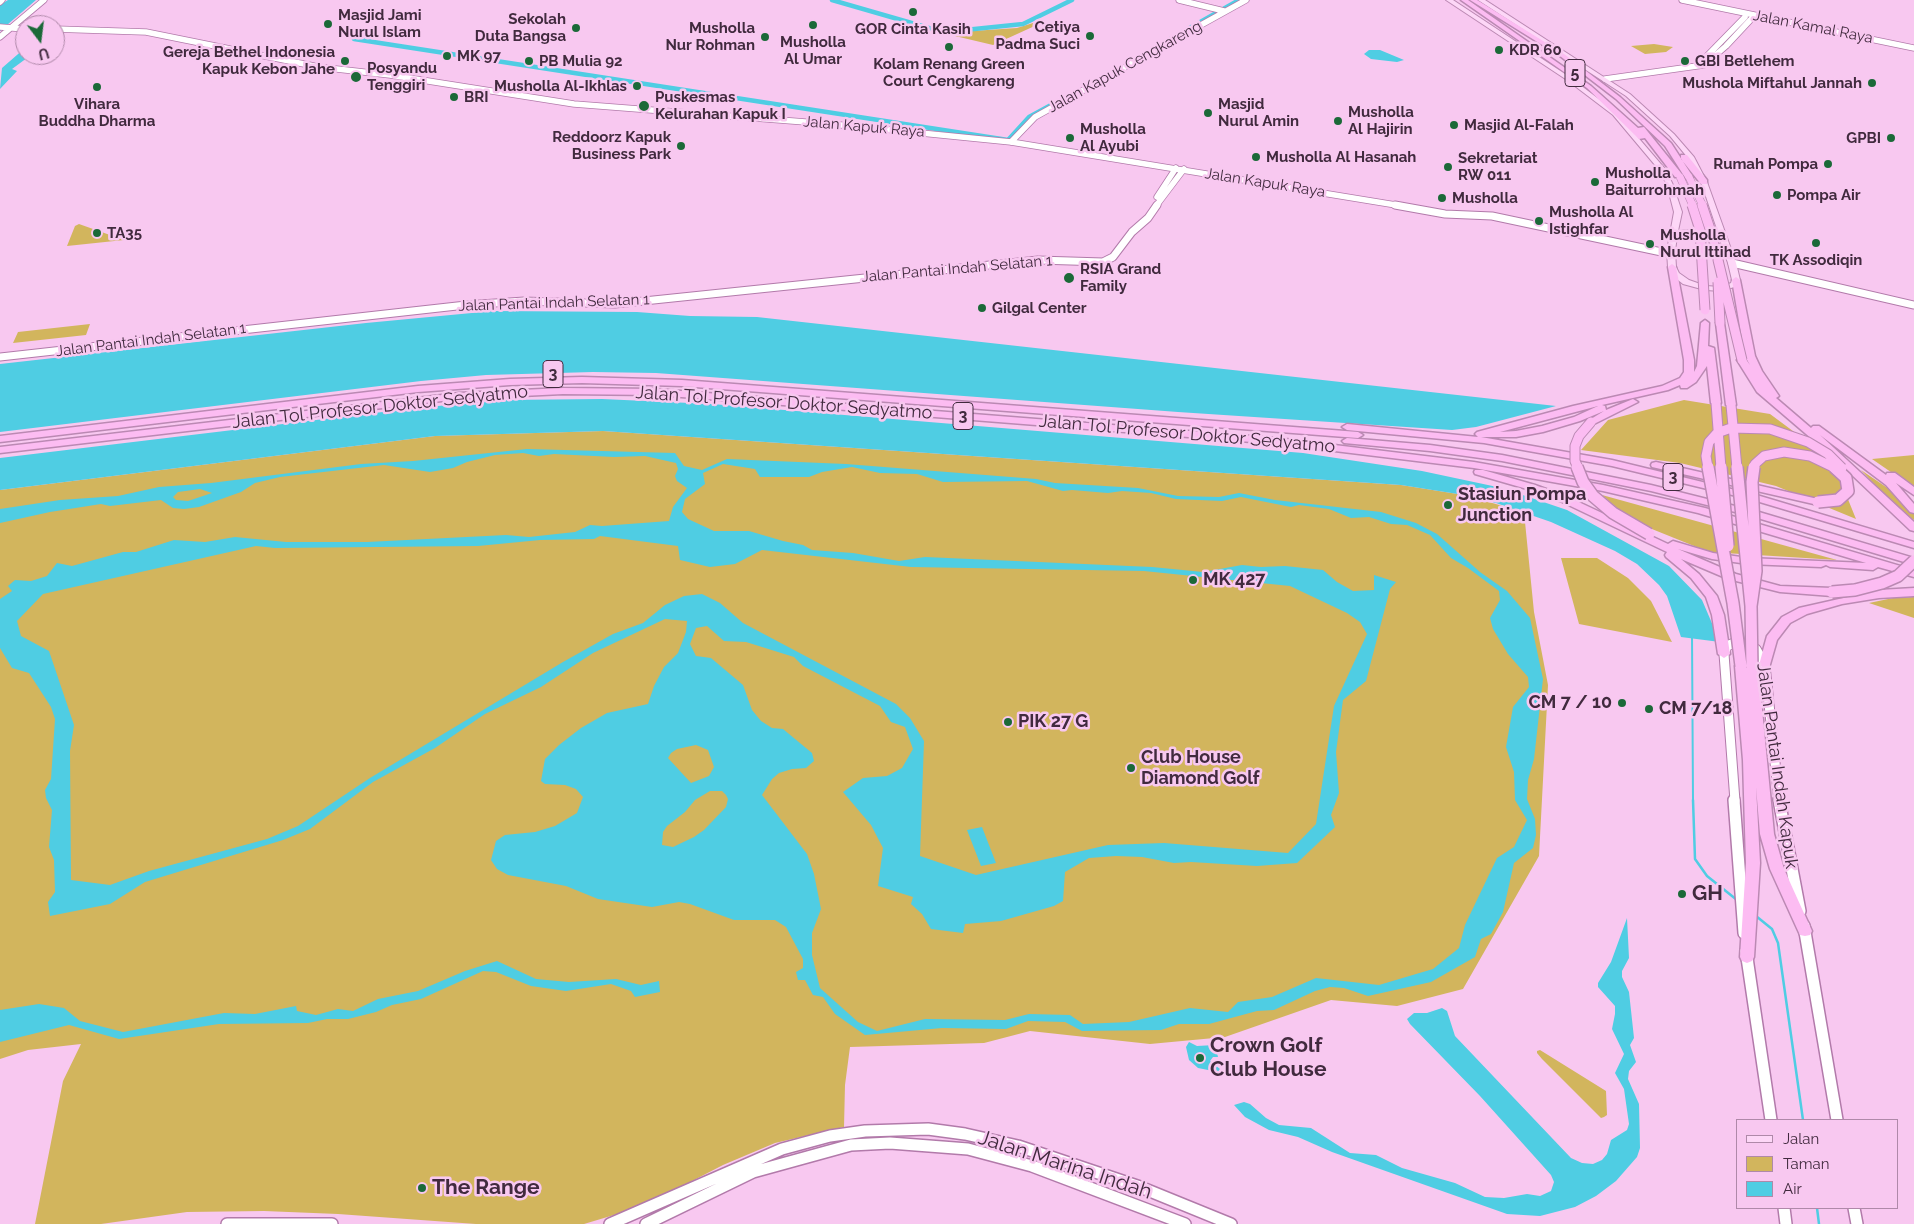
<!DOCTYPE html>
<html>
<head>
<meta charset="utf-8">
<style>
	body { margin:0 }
	#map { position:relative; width:1914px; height:1224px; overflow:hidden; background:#f8c8f0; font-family:Raleway,sans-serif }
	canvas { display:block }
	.legend { position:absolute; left:1736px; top:1119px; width:162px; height:90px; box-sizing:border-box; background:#f8c8f0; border:1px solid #af89a9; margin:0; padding:6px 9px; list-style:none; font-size:15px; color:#412a3e }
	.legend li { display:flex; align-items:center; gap:10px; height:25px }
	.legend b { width:25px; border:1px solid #af89a9 }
	.north { position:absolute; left:15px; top:15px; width:50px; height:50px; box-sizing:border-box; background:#f8c8f0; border:1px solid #af89a9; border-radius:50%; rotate:165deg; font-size:14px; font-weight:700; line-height:20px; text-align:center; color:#412a3e }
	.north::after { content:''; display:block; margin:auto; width:18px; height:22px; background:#1b6938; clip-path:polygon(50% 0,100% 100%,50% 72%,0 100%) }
</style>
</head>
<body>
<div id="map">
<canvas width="1914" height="1224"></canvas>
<ul class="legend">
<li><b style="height:6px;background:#fdd7f7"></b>Jalan</li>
<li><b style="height:14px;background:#d2b55d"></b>Taman</li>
<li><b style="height:14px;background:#4fcde3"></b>Air</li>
</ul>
<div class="north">U</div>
</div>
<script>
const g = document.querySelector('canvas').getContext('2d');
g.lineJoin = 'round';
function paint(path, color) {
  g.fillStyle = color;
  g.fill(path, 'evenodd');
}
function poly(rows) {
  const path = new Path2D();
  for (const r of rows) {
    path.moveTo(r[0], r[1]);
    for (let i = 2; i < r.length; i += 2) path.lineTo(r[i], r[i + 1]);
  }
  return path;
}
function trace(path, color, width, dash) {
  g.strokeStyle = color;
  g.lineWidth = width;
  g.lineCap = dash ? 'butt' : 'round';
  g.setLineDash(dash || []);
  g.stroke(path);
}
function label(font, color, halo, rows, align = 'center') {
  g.font = font + ' Raleway,sans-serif';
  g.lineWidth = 5;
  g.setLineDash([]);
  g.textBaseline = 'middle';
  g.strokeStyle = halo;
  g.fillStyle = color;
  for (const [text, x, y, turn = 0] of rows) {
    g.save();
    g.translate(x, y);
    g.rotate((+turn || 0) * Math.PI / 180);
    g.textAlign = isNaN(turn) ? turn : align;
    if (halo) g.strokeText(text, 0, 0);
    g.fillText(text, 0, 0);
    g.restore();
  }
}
paint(poly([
	[1033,23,1039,24,993,45,955,36,958,35,958,32,1017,28],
	[1654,44,1673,47,1666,52,1645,54,1631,46],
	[79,224,124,240,67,246,75,226],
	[90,324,86,335,13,343,18,332],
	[1684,400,1770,414,1832,460,1856,519,1776,486,1680,463,1581,450,1608,420],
	[603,431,1401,485,1464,495,1524,512,1534,612,1548,685,1539,856,1463,989,1397,1006,1331,1000,1225,1037,1150,1044,1030,1031,984,1043,850,1047,845,1085,844,1127,775,1143,723,1165,644,1206,584,1224,476,1224,338,1214,264,1211,187,1212,101,1224,35,1224,63,1081,81,1044,28,1050,0,1059,0,490,435,436],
	[1914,455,1914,488,1872,459],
	[1861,470,1914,506,1914,520,1897,508],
	[1602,495,1837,560,1709,552,1632,521],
	[1561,558,1597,558,1628,578,1651,601,1672,642,1579,624],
	[1914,597,1914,618,1869,603,1893,598],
	[1540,1050,1606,1091,1607,1115,1604,1117,1601,1118,1542,1059,1537,1053,1537,1051]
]), '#d2b55d');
paint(poly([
	[8,0,36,0,0,31,0,5],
	[25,48,25,55,31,55,12,69,17,71,0,89,2,68],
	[1369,50,1380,50,1404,60,1397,62,1371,59,1364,54],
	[493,311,637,312,690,316,757,317,1556,406,1476,427,1452,430,1178,412,656,373,593,372,486,375,421,381,0,432,0,364,366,323],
	[602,399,712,404,1303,453,1422,471,1502,488,1567,510,1669,566,1702,600,1720,642,1681,637,1667,596,1659,585,1637,564,1615,551,1551,522,1496,503,1464,495,1401,485,603,431,435,436,0,490,0,458,416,408,503,400],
	[527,449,675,453,684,466,702,470,727,459,846,464,1036,479,1055,483,1138,488,1178,496,1219,497,1239,493,1275,500,1381,512,1416,523,1437,534,1480,572,1507,591,1530,618,1543,679,1534,759,1528,780,1527,799,1535,819,1536,835,1533,848,1514,863,1503,912,1491,934,1481,939,1475,957,1431,982,1368,996,1344,988,1330,987,1315,991,1274,1010,1257,1011,1209,1024,1179,1024,1161,1030,1082,1031,1065,1022,1028,1021,1006,1029,942,1028,865,1035,835,1014,823,997,813,995,805,980,798,980,796,972,803,968,803,959,786,927,775,920,734,920,690,904,679,902,652,907,598,899,566,886,508,875,497,869,491,860,496,841,505,835,535,832,555,826,577,813,583,797,576,789,565,785,545,784,541,781,545,759,559,745,581,728,607,713,648,704,654,686,664,667,678,653,686,632,687,621,665,619,593,653,541,687,485,714,435,748,373,782,310,829,283,840,145,882,110,904,50,916,48,902,55,892,54,860,49,847,52,810,46,798,45,790,51,779,55,719,51,707,29,673,12,668,0,648,0,599,12,591,8,586,15,580,31,581,47,576,57,563,72,566,123,552,136,552,174,540,205,542,235,537,286,542,367,542,506,535,529,537,575,532,590,525,602,526,669,521,673,507,687,488,677,481,675,476,678,469,676,463,645,456,614,457,554,454,539,456,523,453,495,455,467,462,453,468,430,472,384,465,280,477,255,483,241,492,199,507,184,509,173,508,161,500,110,506,101,504,50,512,0,523,0,509,60,500,118,496,159,487,211,483,361,464,413,461],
	[723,464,755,469,760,477,809,477,822,472,852,467,880,473,917,474,943,482,1027,481,1063,491,1072,490,1108,493,1122,491,1151,493,1176,499,1222,501,1241,497,1291,507,1299,505,1329,509,1351,518,1369,517,1391,524,1407,525,1430,535,1451,558,1468,568,1499,591,1500,600,1490,618,1493,629,1508,654,1528,677,1529,687,1513,707,1506,747,1514,772,1515,800,1527,820,1514,847,1497,858,1465,925,1459,948,1433,969,1379,985,1316,978,1272,997,1238,1002,1228,1012,1190,1008,1129,1022,1083,1024,1070,1015,1029,1014,1005,1020,925,1019,877,1031,858,1022,820,988,812,955,812,933,821,909,814,874,807,854,762,795,772,779,779,773,792,769,806,768,814,761,812,753,783,729,772,728,761,721,752,710,743,685,711,658,696,656,690,644,696,628,707,626,724,641,746,642,794,657,803,666,880,706,891,722,905,727,913,749,902,768,887,776,863,778,843,792,871,825,883,848,878,886,913,897,911,904,922,914,931,929,963,933,965,924,1001,921,1054,906,1063,901,1065,872,1089,858,1116,856,1142,857,1174,863,1191,862,1257,866,1297,863,1335,827,1331,815,1339,793,1336,752,1343,700,1366,681,1390,589,1396,582,1374,575,1374,590,1353,591,1337,582,1323,570,1285,566,1261,567,1242,565,1203,572,1152,567,925,557,899,561,853,553,812,550,803,545,783,541,749,531,714,531,688,519,682,512,685,499,705,484,703,473],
	[200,489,212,493,188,501,176,500,173,497,178,492],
	[600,536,678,546,680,560,710,567,735,564,762,550,911,567,1144,571,1290,586,1347,613,1360,622,1367,634,1334,706,1316,824,1288,853,1164,843,1108,845,976,875,920,856,924,741,910,718,896,704,743,623,720,603,702,594,684,596,665,605,643,623,613,634,563,662,370,778,298,826,267,839,149,871,110,885,71,880,70,751,74,725,49,651,21,636,17,621,43,594,256,546,275,548,478,546,540,540,594,539],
	[696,745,708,750,714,767,709,776,691,783,668,758,671,753,677,749],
	[710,791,722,791,726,795,728,799,726,807,704,830,694,837,673,847,662,845,663,832,667,826,685,812,695,800],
	[982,827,996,863,981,866,967,830],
	[1627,918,1629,958,1622,971,1622,977,1629,992,1634,1038,1630,1045,1636,1062,1629,1071,1628,1079,1639,1104,1640,1148,1637,1157,1616,1181,1596,1196,1575,1207,1540,1216,1507,1214,1332,1152,1298,1137,1269,1130,1245,1117,1234,1105,1244,1102,1250,1104,1266,1118,1279,1125,1311,1128,1350,1153,1376,1155,1402,1168,1455,1183,1485,1197,1504,1198,1527,1194,1540,1196,1551,1191,1554,1182,1551,1175,1480,1096,1410,1024,1407,1019,1414,1013,1427,1013,1442,1008,1447,1011,1455,1036,1571,1158,1582,1163,1593,1164,1602,1160,1607,1154,1611,1140,1627,1130,1629,1124,1624,1089,1615,1073,1624,1054,1612,1029,1615,1014,1615,1006,1598,987,1598,983,1611,962],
	[497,961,536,979,569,982,616,979,641,985,659,981,660,992,635,997,631,991,611,984,566,991,531,986,496,972,483,971,421,999,392,1005,376,1012,348,1019,327,1019,308,1023,219,1024,119,1039,69,1025,0,1042,0,1010,39,1004,64,1008,80,1021,123,1032,224,1013,255,1014,296,1006,297,1011,316,1015,338,1009,353,1011,378,999,418,991,465,971],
	[1189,1042,1197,1046,1215,1045,1218,1057,1213,1057,1210,1061,1220,1069,1218,1072,1198,1068,1189,1060,1186,1047]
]), '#4fcde3');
trace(poly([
	[1692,635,1693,801]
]), '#4fcde3', 2);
trace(poly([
	[1693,800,1695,859,1707,876,1737,900],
	[1756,916,1772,929,1778,943,1803,1120],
	[1817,1208,1819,1224]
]), '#4fcde3', 2.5);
trace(poly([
	[832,0,929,28,955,31,1023,24,1072,0],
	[354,39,1008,140,1029,117,1051,105],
	[1165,42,1239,0]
]), '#4fcde3', 4.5);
const secondaryFar3 = poly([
	[1179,0,1224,11],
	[1682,0,1914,48],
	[0,2,2,0],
	[0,27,25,29],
	[55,29,146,32,319,67,390,75,574,104,831,124,1011,142,1402,206],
	[0,37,44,0],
	[1705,58,1745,17],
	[1605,79,1704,65,1726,46,1754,16],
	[1011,142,1035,117,1246,0],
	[1157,197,1176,168],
	[1156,206,1184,169]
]);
const secondaryFar2 = poly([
	[1395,205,1445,214,1492,216,1671,254],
	[1732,263,1914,305],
	[0,357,466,305,524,301,615,304,1038,260,1103,262,1113,257,1132,232,1148,218,1157,205]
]);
const secondaryFar1 = poly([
	[1735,801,1724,654,1727,646,1734,643,1756,649,1765,665,1779,801]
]);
const secondary = poly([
	[1734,800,1744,933],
	[1779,800,1800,911],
	[1804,926,1837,1120],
	[1746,951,1771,1120],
	[1784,1208,1786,1224],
	[1854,1208,1857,1224],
	[227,1224,332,1224],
	[610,1224,782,1149,830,1136,865,1131,928,1129,965,1134,1018,1146,1140,1187,1231,1224],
	[646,1224,753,1172,851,1145,890,1143,968,1149,1032,1166,1185,1224]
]);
const primary = poly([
	[1446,0,1453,0,1571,78,1617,113,1666,170,1673,185,1682,212,1678,231,1699,230,1719,235,1701,182,1688,158,1670,136,1626,96,1478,0,1485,0,1630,94,1674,134,1694,157,1707,182,1736,263,1740,280,1737,286,1722,291,1705,290,1683,284,1673,276,1668,267,1667,251,1674,212,1667,185,1660,171,1613,115,1567,80,1446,0],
	[1699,234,1720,240,1728,263,1732,280,1731,283,1721,287,1706,286,1689,280,1679,273,1676,267,1675,251,1677,236,1699,234]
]);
const highway = poly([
	[1461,0,1468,0,1591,86,1638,128,1644,127,1681,173,1681,177,1675,177,1645,138,1639,139,1587,88,1461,0],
	[1470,0,1477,0,1564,54,1620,97,1671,143,1693,177,1692,179,1686,179,1665,146,1616,99,1560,56,1470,0],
	[1681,155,1687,155,1707,180,1707,184,1701,184,1681,159,1681,155],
	[1710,236,1717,238,1722,260,1721,262,1715,262,1714,260,1709,238,1710,236],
	[1672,264,1676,267,1694,360,1694,372,1697,366,1701,323,1705,320,1709,323,1708,346,1714,348,1721,403,1719,405,1716,406,1711,403,1707,366,1696,382,1687,388,1681,388,1680,385,1668,390,1602,405,1605,406,1606,410,1633,399,1638,402,1594,424,1588,424,1586,422,1604,411,1580,421,1543,432,1516,437,1481,437,1612,460,1760,496,1914,542,1914,548,1753,500,1612,466,1484,443,1347,430,1342,427,1347,424,1478,437,1475,434,1477,432,1573,406,1662,386,1680,378,1684,372,1684,360,1668,267,1672,264],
	[1598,406,1574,417,1542,426,1516,431,1500,432,1598,406],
	[1736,277,1740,280,1755,356,1762,371,1779,396,1776,398,1811,428,1813,426,1819,426,1886,475,1887,473,1895,473,1914,487,1914,495,1896,483,1914,504,1914,513,1910,512,1886,485,1820,435,1914,522,1914,531,1910,530,1833,457,1757,392,1737,360,1742,357,1745,358,1750,365,1745,356,1732,280,1736,277],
	[1720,320,1724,323,1736,405,1731,408,1726,405,1716,323,1720,320],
	[582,377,682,380,1358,432,1363,435,1358,438,682,386,582,383,510,385,418,392,0,442,0,436,418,386,510,379,582,377],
	[563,388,656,389,1277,438,1474,462,1603,485,1705,508,1914,570,1914,577,1878,567,1873,570,1830,567,1826,565,1821,567,1748,564,1712,559,1678,549,1736,574,1780,586,1832,588,1838,592,1832,596,1780,592,1728,579,1681,559,1699,574,1717,596,1724,615,1730,654,1724,658,1718,654,1712,615,1706,597,1691,578,1666,557,1665,555,1667,552,1560,501,1527,489,1475,474,1474,472,1475,470,1483,470,1535,485,1568,497,1668,544,1673,541,1713,553,1748,558,1866,563,1698,513,1603,491,1474,468,1277,444,656,395,563,394,459,399,0,453,0,447,459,393,563,388],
	[1347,438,1430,445,1502,455,1651,485,1759,512,1914,558,1914,565,1751,516,1651,491,1502,461,1430,451,1344,443,1342,441,1347,438],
	[1656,462,1818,499,1823,502,1818,505,1652,467,1651,465,1652,463,1656,462],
	[1914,588,1914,596,1879,598,1842,604,1807,614,1790,623,1777,640,1769,668,1765,669,1759,665,1767,636,1782,617,1799,608,1879,590,1914,588],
	[1741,662,1745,663,1747,667,1752,664,1758,668,1774,834,1784,869,1812,931,1810,935,1805,936,1800,935,1770,869,1760,834,1756,787,1760,863,1754,957,1752,961,1747,963,1742,961,1740,957,1746,863,1743,760,1735,666,1741,662]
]);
trace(secondaryFar3, '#b27aaa', 7);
trace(secondaryFar2, '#b27aaa', 9);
trace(secondaryFar1, '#b27aaa', 11);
trace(secondary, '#b27aaa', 14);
trace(primary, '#bb89b3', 2);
trace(highway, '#bb89b3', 3);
trace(secondaryFar3, '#fff', 5.5);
trace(secondaryFar2, '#fff', 7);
trace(secondaryFar1, '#fff', 9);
trace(secondary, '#fff', 11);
paint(primary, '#fdd7f7');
paint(highway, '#fcbcf2');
const highwayBridgeFar2 = poly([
	[1680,177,1693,206],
	[1689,177,1703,206]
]);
const highwayBridgeFar1 = poly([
	[1692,205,1700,230,1705,310],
	[1702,205,1713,238],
	[1718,260,1742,360],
	[1718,282,1720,323],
	[1716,403,1721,468],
	[1731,405,1737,468],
	[1578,468,1575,461,1575,446,1579,436,1591,422],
	[1708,468,1706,456,1709,442,1717,433,1731,428,1770,429,1808,442,1828,454,1842,468],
	[1754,468,1755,464,1764,456,1784,452,1810,456,1835,468]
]);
const highwayBridge = poly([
	[1577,467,1583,482,1593,496,1613,513,1649,534],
	[1708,467,1733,603,1741,666],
	[1721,467,1728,546],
	[1737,467,1751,606,1752,668],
	[1818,502,1838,500,1848,491,1846,478,1834,467],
	[1832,592,1855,590,1882,583,1898,576,1914,561],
	[1751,606,1756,571,1752,482,1754,467]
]);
trace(highwayBridgeFar2, '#bb89b3', 8, []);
trace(highwayBridgeFar1, '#bb89b3', 11, []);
trace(highwayBridge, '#bb89b3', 14, []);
trace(highwayBridgeFar2, '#fcbcf2', 7);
trace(highwayBridgeFar1, '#fcbcf2', 9);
trace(highwayBridge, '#fcbcf2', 11);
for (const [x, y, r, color] of [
	[913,12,5,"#1b6938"],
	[328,24,5,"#1b6938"],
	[813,25,5,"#1b6938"],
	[576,28,5,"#1b6938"],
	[1090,36,5,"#1b6938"],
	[765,37,5,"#1b6938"],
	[949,47,5,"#1b6938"],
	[1499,50,5,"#1b6938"],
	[447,56,5,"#1b6938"],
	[345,61,5,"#1b6938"],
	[529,61,5,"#1b6938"],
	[1685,61,5,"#1b6938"],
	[356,77,6,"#1b6938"],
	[1872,83,5,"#1b6938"],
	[637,86,5,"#1b6938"],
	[97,87,5,"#1b6938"],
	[454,97,5,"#1b6938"],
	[644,106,6,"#1b6938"],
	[1208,113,5,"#1b6938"],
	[1338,121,5,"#1b6938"],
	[1454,125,5,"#1b6938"],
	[1070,138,5,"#1b6938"],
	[1891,138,5,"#1b6938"],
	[681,146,5,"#1b6938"],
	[1256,157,5,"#1b6938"],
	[1828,164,5,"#1b6938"],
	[1448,167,5,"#1b6938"],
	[1595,182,5,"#1b6938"],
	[1777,195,5,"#1b6938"],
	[1442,198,5,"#1b6938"],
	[1539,221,5,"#1b6938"],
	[97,233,5,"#1b6938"],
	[1816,243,5,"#1b6938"],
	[1650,244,5,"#1b6938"],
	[1069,278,6,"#1b6938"],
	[982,308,5,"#1b6938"],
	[1448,505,5,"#1b6938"],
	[1193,580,5,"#1b6938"],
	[1622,703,5,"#1b6938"],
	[1649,709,5,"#1b6938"],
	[1008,722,5,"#1b6938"],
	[1131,768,5,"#1b6938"],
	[1682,894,5,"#1b6938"],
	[1200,1058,5,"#1b6938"],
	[422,1188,5,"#1b6938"]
]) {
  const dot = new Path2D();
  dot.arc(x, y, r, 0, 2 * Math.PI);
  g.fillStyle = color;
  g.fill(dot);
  trace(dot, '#f8c8f0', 2);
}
label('bold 15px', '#412a3e', '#f8c8f0', [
	["Masjid Jami",338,15],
	["Nurul Islam",338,32],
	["Sekolah",566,19,"right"],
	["Duta Bangsa",566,36,"right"],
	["Cetiya",1080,27,"right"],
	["Padma Suci",1080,44,"right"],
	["Musholla",755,28,"right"],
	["Nur Rohman",755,45,"right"],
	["GOR Cinta Kasih",913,29,"center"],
	["Musholla",813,42,"center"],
	["Al Umar",813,59,"center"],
	["KDR 60",1509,50],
	["Gereja Bethel Indonesia",335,52,"right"],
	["Kapuk Kebon Jahe",335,69,"right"],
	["MK 97",457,56],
	["PB Mulia 92",539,61],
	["GBI Betlehem",1695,61],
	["Kolam Renang Green",949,64,"center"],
	["Court Cengkareng",949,81,"center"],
	["Posyandu",367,68],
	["Tenggiri",367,85],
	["Mushola Miftahul Jannah",1862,83,"right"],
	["Musholla Al-Ikhlas",627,86,"right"],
	["BRI",464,97],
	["Puskesmas",655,97],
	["Kelurahan Kapuk I",655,114],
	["Vihara",97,104,"center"],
	["Buddha Dharma",97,121,"center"],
	["Masjid",1218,104],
	["Nurul Amin",1218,121],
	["Musholla",1348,112],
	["Al Hajirin",1348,129],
	["Masjid Al-Falah",1464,125],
	["Musholla",1080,129],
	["Al Ayubi",1080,146],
	["Reddoorz Kapuk",671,137,"right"],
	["Business Park",671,154,"right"],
	["GPBI",1881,138,"right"],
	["Musholla Al Hasanah",1266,157],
	["Sekretariat",1458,158],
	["RW 011",1458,175],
	["Rumah Pompa",1818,164,"right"],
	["Musholla",1605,173],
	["Baiturrohmah",1605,190],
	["Pompa Air",1787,195],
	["Musholla",1452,198],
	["Musholla Al",1549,212],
	["Istighfar",1549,229],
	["TA35",107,233],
	["Musholla",1660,235],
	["Nurul Ittihad",1660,252],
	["TK Assodiqin",1816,260,"center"],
	["RSIA Grand",1080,269],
	["Family",1080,286],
	["Gilgal Center",992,308]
], 'left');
label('15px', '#412a3e', '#f8c8f0', [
	["Jalan Kamal Raya",1813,27,11],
	["Jalan Kapuk Cengkareng",1125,67,-29],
	["Jalan Kapuk Raya",864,127,5],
	["Jalan Kapuk Raya",1265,183,9],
	["Jalan Pantai Indah Selatan 1",957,269,-5],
	["Jalan Pantai Indah Selatan 1",554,303,-2],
	["Jalan Pantai Indah Selatan 1",151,340,-7]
]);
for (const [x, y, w] of [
	[1575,73,20],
	[553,374,20],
	[963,416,20],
	[1673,477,20]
]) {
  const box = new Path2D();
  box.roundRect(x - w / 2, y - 13.5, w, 27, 4);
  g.fillStyle = '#f8c8f0';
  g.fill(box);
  trace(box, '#412a3e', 1);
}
label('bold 16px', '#412a3e', null, [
	["5",1575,73],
	["3",553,374],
	["3",963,416],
	["3",1673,477]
]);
label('18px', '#412a3e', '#f8c8f0', [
	["Jalan Tol Profesor Doktor Sedyatmo",784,403,4],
	["Jalan Tol Profesor Doktor Sedyatmo",380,407,-6],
	["Jalan Tol Profesor Doktor Sedyatmo",1187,434,5],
	["Jalan Pantai Indah Kapuk",1777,766,82]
]);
label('bold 18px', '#412a3e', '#f8c8f0', [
	["Stasiun Pompa",1458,495],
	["Junction",1458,516],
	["MK 427",1203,580],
	["CM 7 / 10",1612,703,"right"],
	["CM 7/18",1659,709],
	["PIK 27 G",1018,722],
	["Club House",1141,758],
	["Diamond Golf",1141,779]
], 'left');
label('bold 21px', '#412a3e', '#f8c8f0', [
	["GH",1692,894],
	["Crown Golf",1210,1046],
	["Club House",1210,1070],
	["The Range",432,1188]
], 'left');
label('21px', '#412a3e', '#f8c8f0', [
	["Jalan Marina Indah",1065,1165,18]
]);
</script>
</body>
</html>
